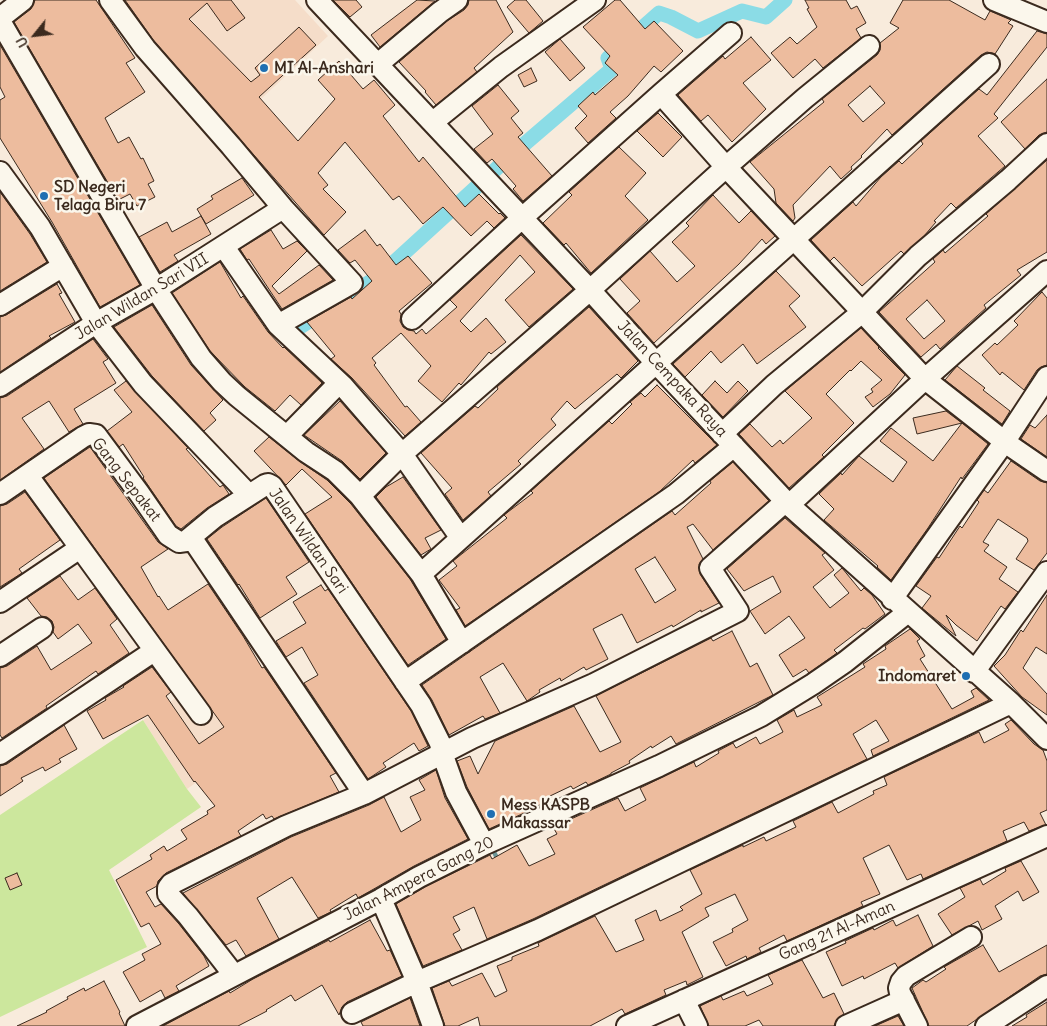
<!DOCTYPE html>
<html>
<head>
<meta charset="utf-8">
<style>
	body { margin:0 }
	#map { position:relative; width:1047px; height:1026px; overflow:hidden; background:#f8ebdc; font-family:Delius,sans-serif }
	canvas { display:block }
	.north { position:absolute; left:10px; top:10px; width:50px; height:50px; -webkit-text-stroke:4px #fbf7ec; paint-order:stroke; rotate:241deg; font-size:14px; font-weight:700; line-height:20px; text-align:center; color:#3b2a1e }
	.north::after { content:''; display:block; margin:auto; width:18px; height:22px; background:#3b2a1e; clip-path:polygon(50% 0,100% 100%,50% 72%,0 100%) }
</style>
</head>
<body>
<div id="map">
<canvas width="1047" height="1026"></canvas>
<div class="north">U</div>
</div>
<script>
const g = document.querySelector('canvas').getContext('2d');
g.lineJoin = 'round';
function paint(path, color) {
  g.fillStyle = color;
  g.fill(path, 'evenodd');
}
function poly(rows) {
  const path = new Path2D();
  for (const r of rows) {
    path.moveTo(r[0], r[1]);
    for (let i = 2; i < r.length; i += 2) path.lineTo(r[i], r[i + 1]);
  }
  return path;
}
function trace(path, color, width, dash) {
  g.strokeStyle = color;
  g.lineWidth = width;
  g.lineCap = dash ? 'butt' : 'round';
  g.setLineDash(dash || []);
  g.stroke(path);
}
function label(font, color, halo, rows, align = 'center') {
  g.font = font + ' Delius,sans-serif';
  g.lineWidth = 5;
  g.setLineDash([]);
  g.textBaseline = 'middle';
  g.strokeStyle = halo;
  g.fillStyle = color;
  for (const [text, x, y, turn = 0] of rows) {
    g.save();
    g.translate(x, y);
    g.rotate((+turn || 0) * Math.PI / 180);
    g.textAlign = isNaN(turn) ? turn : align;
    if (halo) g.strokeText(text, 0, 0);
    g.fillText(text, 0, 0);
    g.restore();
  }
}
paint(poly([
	[174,0,295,0,328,36,261,99],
	[217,670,259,738,187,789,143,720]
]), '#f5ddc9');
paint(poly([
	[143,720,187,789,201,807,109,870,147,947,0,1017,0,815]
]), '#cce79d');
trace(poly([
	[491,846,499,862]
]), '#6b9596', 4.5);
trace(poly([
	[297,329,379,276,507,159,612,69,608,58,659,13,671,17,698,31,742,11,766,17,785,0]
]), '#8bdce6', 15);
const building = poly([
	[35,0,96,0,135,58,126,63,145,92,105,118,118,143,129,137,141,159,143,158,154,181,148,184,155,197,137,206,130,194,118,200,14,22,31,9,35,0],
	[125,0,231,0,245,18,227,31,207,3,189,19,251,82,260,75,255,68,299,27,316,45,259,97,298,141,335,99,318,80,339,61,363,89,374,80,395,105,383,116,419,162,423,157,465,207,479,194,499,214,500,213,505,218,494,228,487,221,471,236,443,207,423,224,399,196,393,200,345,142,318,173,328,185,323,189,346,212,324,235,154,41,125,0],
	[333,0,356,0,362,7,350,17,333,0],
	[417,0,435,1,380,47,371,35,417,0],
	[469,0,496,0,513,32,474,68,477,72,436,105,425,92,426,91,399,62,447,21,464,10,468,5,469,0],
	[515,0,526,0,543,21,529,33,507,7,515,0],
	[615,0,620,0,645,29,654,21,683,51,661,72,654,66,628,96,610,112,616,118,588,143,575,128,587,116,578,106,593,92,595,95,618,75,605,63,610,56,583,27,615,0],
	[805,0,846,0,851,9,857,6,866,23,856,29,861,38,823,68,815,59,793,78,771,53,790,37,797,44,817,27,807,9,809,8,805,0],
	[903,0,949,0,985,20,990,11,1011,20,1008,23,1013,26,995,54,987,52,981,55,892,135,887,129,861,156,862,157,851,167,852,169,841,179,830,166,793,205,795,218,793,221,776,203,774,189,750,162,824,102,822,99,877,55,880,50,880,43,899,28,890,23,903,0],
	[870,86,885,103,863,122,848,105,870,86],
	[1037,31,1047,34,1047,47,994,114,998,118,978,136,1005,166,956,208,951,203,934,221,936,222,924,236,904,254,901,251,862,286,834,257,830,261,811,240,853,202,856,206,881,177,899,161,902,164,923,144,921,141,979,89,987,95,1037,31],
	[751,37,771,60,743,83,766,109,732,142,708,115,701,121,678,95,723,56,725,59,751,37],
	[560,39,585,68,570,81,545,52,560,39],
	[0,45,140,285,100,307,52,222,0,138,0,100,5,97,0,87,0,45],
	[531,68,537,81,524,87,518,75,531,68],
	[1047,79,1047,132,1039,135,1025,149,1001,122,1047,79],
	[498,85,519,111,511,118,523,133,518,137,552,176,523,201,513,189,516,186,492,159,487,163,474,149,493,134,472,106,498,85],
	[658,113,682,137,663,157,637,131,658,113],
	[619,147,646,173,625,196,648,220,591,273,566,243,564,245,543,223,572,195,569,192,619,147],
	[1047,160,1047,252,1017,270,1021,275,984,305,986,308,940,349,936,344,921,357,879,312,935,262,933,259,943,250,945,253,988,216,986,214,1047,160],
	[927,300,945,321,924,339,906,319,927,300],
	[242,178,254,195,206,224,197,209,213,199,211,196,242,178],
	[0,192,30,234,47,262,0,291,0,192],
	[713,195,739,223,751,211,775,236,766,244,762,239,739,264,654,343,627,313,640,301,620,279,650,251,677,282,695,266,672,242,689,226,686,223,713,195],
	[201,216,211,234,174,255,178,261,160,272,139,237,167,222,172,232,201,216],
	[271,230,283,249,297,241,307,251,272,286,279,294,319,265,333,280,282,309,249,259,247,260,240,249,271,230],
	[365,230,377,246,380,244,396,265,408,256,432,283,399,311,401,314,400,321,403,327,408,330,414,331,416,334,422,329,426,334,457,307,450,300,521,235,573,289,529,327,505,300,535,272,520,255,460,321,471,332,486,318,506,342,491,354,489,352,461,385,459,383,442,402,418,381,431,366,401,333,372,358,376,363,374,365,405,407,407,406,421,422,405,436,352,378,331,359,335,356,307,322,351,297,352,299,372,281,355,260,350,263,338,250,365,230],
	[220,262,241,298,243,296,268,332,283,348,284,347,322,383,301,405,290,395,275,411,245,387,210,351,172,293,220,262],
	[776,271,800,296,789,306,806,327,757,364,743,344,721,363,711,351,685,377,673,364,776,271],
	[57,284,62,293,59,294,75,322,49,336,51,338,0,372,0,317,6,315,57,284],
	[1042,292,1047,298,1047,365,1041,367,1037,370,1024,390,1002,372,1000,375,982,355,995,343,997,345,1018,325,1014,321,1042,292],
	[152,305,191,365,223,400,210,413,216,420,204,431,152,376,114,327,152,305],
	[589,307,638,361,621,378,617,374,575,409,567,401,551,419,556,425,518,461,521,464,488,492,491,496,463,520,445,494,452,488,421,453,475,406,478,408,498,389,497,387,589,307],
	[861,328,879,347,878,348,905,375,890,394,873,407,865,397,873,392,871,389,882,380,861,361,851,371,850,370,826,394,854,423,822,455,824,457,789,488,739,434,750,424,772,447,780,440,783,444,812,418,785,391,861,328],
	[93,339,108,359,103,362,116,383,74,409,83,424,69,432,49,401,22,418,44,449,0,480,0,398,7,396,93,339],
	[957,366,985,388,983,390,1010,411,1002,424,945,380,957,366],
	[126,381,188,448,186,449,220,487,223,485,229,494,207,508,181,529,176,526,143,478,144,477,123,444,119,447,107,431,132,412,114,390,126,381],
	[715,381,727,393,738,381,748,391,723,417,702,395,715,381],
	[657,385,717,445,695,463,693,460,659,492,465,626,456,610,460,608,439,580,457,566,453,561,507,518,504,515,533,493,531,491,609,421,612,424,632,404,630,402,641,393,645,397,657,385],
	[340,401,386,453,360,479,342,461,304,435,340,401],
	[946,411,962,423,917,434,913,418,946,411],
	[1047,415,1047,457,1021,439,1030,425,1035,428,1047,415],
	[962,423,988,444,962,479,961,477,928,528,891,580,877,567,878,566,824,520,834,509,819,494,841,473,842,475,859,456,893,482,907,462,880,441,891,428,933,461,962,423],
	[269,437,299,461,327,480,351,504,410,579,446,639,408,665,305,514,332,497,302,469,286,485,254,451,269,437],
	[90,447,158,542,168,549,141,567,158,597,159,596,168,610,208,584,243,636,262,668,264,667,336,773,330,776,339,792,274,819,272,816,266,819,263,814,238,831,241,836,166,873,158,881,157,886,146,892,155,907,161,904,179,924,204,956,209,966,176,986,179,991,165,998,161,990,140,1002,123,972,145,960,142,954,161,944,149,923,141,927,116,880,152,859,150,855,164,846,167,851,187,839,181,830,208,814,207,811,215,806,195,781,194,782,148,715,103,739,87,711,106,700,105,698,124,687,123,686,152,667,171,692,166,696,199,744,224,727,44,478,90,447],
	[1011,461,1040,481,1047,483,1047,553,1034,570,1016,559,1028,541,1027,538,998,519,983,542,989,545,984,551,1007,567,999,579,1018,592,1005,609,1001,606,977,641,956,625,946,615,956,636,922,608,931,596,916,586,937,557,939,558,960,526,962,528,979,502,977,500,984,490,988,493,1011,461],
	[733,462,769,501,713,550,693,524,687,527,703,559,699,564,700,574,719,603,701,612,701,610,673,627,672,625,637,643,622,614,593,629,608,659,586,670,584,667,561,681,560,678,539,690,540,692,527,701,503,663,480,677,500,713,485,719,483,716,449,735,432,700,422,685,672,511,675,515,711,483,710,481,733,462],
	[655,557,676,590,655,603,635,569,655,557],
	[403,477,441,530,425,538,431,549,421,555,376,497,386,487,403,477],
	[25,492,60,540,19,569,22,573,0,587,0,506,7,504,25,492],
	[266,498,309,562,286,577,297,594,260,618,239,584,238,585,207,539,222,527,266,498],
	[785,518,825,553,822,555,834,570,813,587,830,608,849,593,834,575,842,568,861,591,864,588,872,595,885,614,865,629,863,628,834,650,837,653,809,673,806,669,793,677,779,655,805,638,789,616,765,634,750,611,781,592,773,576,744,591,727,569,785,518],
	[60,576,78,600,95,588,117,619,110,625,129,653,98,674,96,671,46,706,47,708,2,738,0,735,0,668,7,666,37,646,51,670,92,643,78,624,58,639,53,632,54,627,52,621,47,617,41,616,27,598,60,576],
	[321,585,325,591,328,589,411,711,428,746,419,751,414,743,383,763,386,767,368,779,304,683,318,675,302,647,286,657,276,641,306,623,293,602,321,585],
	[1047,595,1047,654,1036,647,1023,668,1047,694,1047,715,1022,697,994,666,1005,655,1021,630,1023,632,1047,595],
	[910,629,920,639,917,641,925,656,920,659,952,709,974,697,971,691,976,688,989,700,873,756,871,750,889,741,876,720,853,734,867,759,533,919,487,939,474,907,453,917,460,930,453,934,462,950,423,966,396,904,425,887,490,855,492,859,517,845,529,866,555,854,547,839,557,834,553,827,618,798,625,811,646,800,640,788,694,762,696,767,719,753,718,751,733,743,736,748,756,737,760,744,783,732,777,720,794,710,797,717,822,705,817,697,865,667,863,664,886,649,885,646,910,629],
	[732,631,750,667,757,663,773,695,676,744,671,736,652,748,651,746,629,761,630,763,611,773,611,774,588,785,586,782,573,789,571,786,550,796,551,798,533,809,489,829,467,787,457,761,470,756,478,774,495,741,574,706,600,752,621,742,596,696,711,638,713,641,732,631],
	[1011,720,1034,744,1043,750,1047,761,1047,810,1040,813,1046,825,1029,831,1024,822,1003,831,1007,841,923,879,921,874,907,880,889,845,863,858,880,894,861,902,863,906,787,941,784,935,759,948,761,952,747,959,746,956,726,966,713,942,733,932,732,929,748,920,735,894,705,908,709,916,682,932,703,977,687,985,686,981,664,990,666,995,625,1014,622,1009,590,1026,480,1026,478,1017,458,1026,445,1026,432,988,449,981,452,986,482,973,495,997,507,991,497,966,512,960,512,957,539,946,538,943,595,916,616,952,644,940,635,920,656,910,660,921,683,910,680,907,702,894,690,870,743,845,743,847,764,837,766,841,796,827,793,821,832,802,838,813,874,794,873,791,887,785,884,777,979,732,984,743,1009,730,1005,724,1011,720],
	[64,725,77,749,59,759,61,762,45,771,43,767,21,778,23,781,0,796,0,766,7,764,64,725],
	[436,770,445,798,468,839,414,866,358,898,356,894,330,910,331,912,318,918,292,877,257,898,279,939,246,956,236,940,226,945,183,893,291,837,369,805,384,797,401,832,421,820,410,797,425,790,419,780,436,770],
	[1021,861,1039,892,1023,901,1018,891,995,906,1002,919,982,930,978,921,952,935,938,914,965,897,960,888,980,879,983,885,1006,871,1005,868,1021,861],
	[17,873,22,885,10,890,5,878,17,873],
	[918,915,933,946,898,968,895,963,864,979,863,976,842,986,826,952,846,943,845,941,873,928,874,930,893,920,896,926,918,915],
	[370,920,387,951,390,950,402,976,347,1002,342,1007,339,1015,322,985,295,1001,291,995,266,1010,267,1011,238,1026,163,1026,229,991,230,993,253,979,329,940,330,942,370,920],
	[983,945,999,972,1047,945,1047,974,1040,976,967,1026,929,1026,912,988,923,980,926,982,946,969,944,967,983,945],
	[802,960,823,998,834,993,844,1014,837,1019,834,1026,763,1026,759,1020,745,1026,709,1026,700,1006,721,996,723,1000,744,991,747,996,773,984,768,975,802,960],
	[104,981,120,1012,119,1013,125,1026,17,1026,47,1012,46,1011,68,999,67,997,84,988,85,991,104,981],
	[410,998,420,1026,363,1026,361,1022,410,998],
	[1047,1002,1047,1026,1012,1026,1027,1017,1026,1015,1047,1002],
	[898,1016,904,1026,875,1026,898,1016]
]);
paint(building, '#edbc9e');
trace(building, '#3b2a1e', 1);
const minor = poly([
	[110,0,145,48,231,146,283,208,352,283,278,325],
	[317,0,590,290,656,363,789,505,1011,703,1047,739],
	[994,0,1047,22],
	[0,18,23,0],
	[0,21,156,289,201,358,222,382,237,396,306,452,335,471,360,496,421,574,462,643],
	[378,64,440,12,457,0],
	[661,94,726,167,925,379,1009,445,1047,471],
	[433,122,501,67,595,0],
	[0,172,40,227,96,323,143,384,249,495],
	[224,247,278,325,343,386,402,454,460,537],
	[0,305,63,266],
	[412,319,522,218,661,94,731,33],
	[0,386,96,323,156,289,283,208],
	[722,434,774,385,861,313,918,256,1008,180,1047,144],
	[287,436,339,383],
	[28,476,201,714],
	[0,494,83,437,89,434,96,435,139,493,168,535,179,542,186,541,215,517,265,485,268,484,272,486,421,705,440,743,442,753,456,792,484,844],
	[360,496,402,454,590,290,726,167,805,98,869,46],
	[789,505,925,379,1047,271],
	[191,537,364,794],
	[421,574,989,64],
	[892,599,1005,441,1047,377],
	[0,602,80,548],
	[0,656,42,628],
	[974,672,1047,572],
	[405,682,676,494,734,446],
	[0,754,154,651],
	[381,899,417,982,433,1026],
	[234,975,188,916,168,894,168,888,171,884,286,826,364,794,472,738,594,684,738,611,710,568,786,501],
	[684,1000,697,1026],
	[352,1013,417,982,538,930,1011,703],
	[137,1026,381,899,419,877,485,844,659,766,761,716,813,684,845,662,908,612],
	[627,1026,1047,836],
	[846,1026,904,1000],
	[917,1026,900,993,899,988,901,982,906,976,971,937],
	[986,1026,1047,986]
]);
trace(minor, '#3b2a1e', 24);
trace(minor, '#fbf7ec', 20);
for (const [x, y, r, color] of [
	[264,68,5,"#1f6fb2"],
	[44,196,5,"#1f6fb2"],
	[966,676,5,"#1f6fb2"],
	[491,814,5,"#1f6fb2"]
]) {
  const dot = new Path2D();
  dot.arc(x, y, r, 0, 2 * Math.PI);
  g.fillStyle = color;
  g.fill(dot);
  trace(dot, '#fbf7ec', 2);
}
label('bold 16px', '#3b2a1e', '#fbf7ec', [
	["MI Al-Anshari",274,68],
	["SD Negeri",54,187],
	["Telaga Biru 7",54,205],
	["Indomaret",956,676,"right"],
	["Mess KASPB",501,805],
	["Makassar",501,823]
], 'left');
label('16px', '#3b2a1e', '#fbf7ec', [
	["Jalan Wildan Sari VII",142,297,-31],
	["Jalan Cempaka Raya",672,379,47],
	["Gang Sepakat",126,480,52],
	["Jalan Wildan Sari",308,541,55],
	["Jalan Ampera Gang 20",419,879,-27],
	["Gang 21 Al-Aman",837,931,-24]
]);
</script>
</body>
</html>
